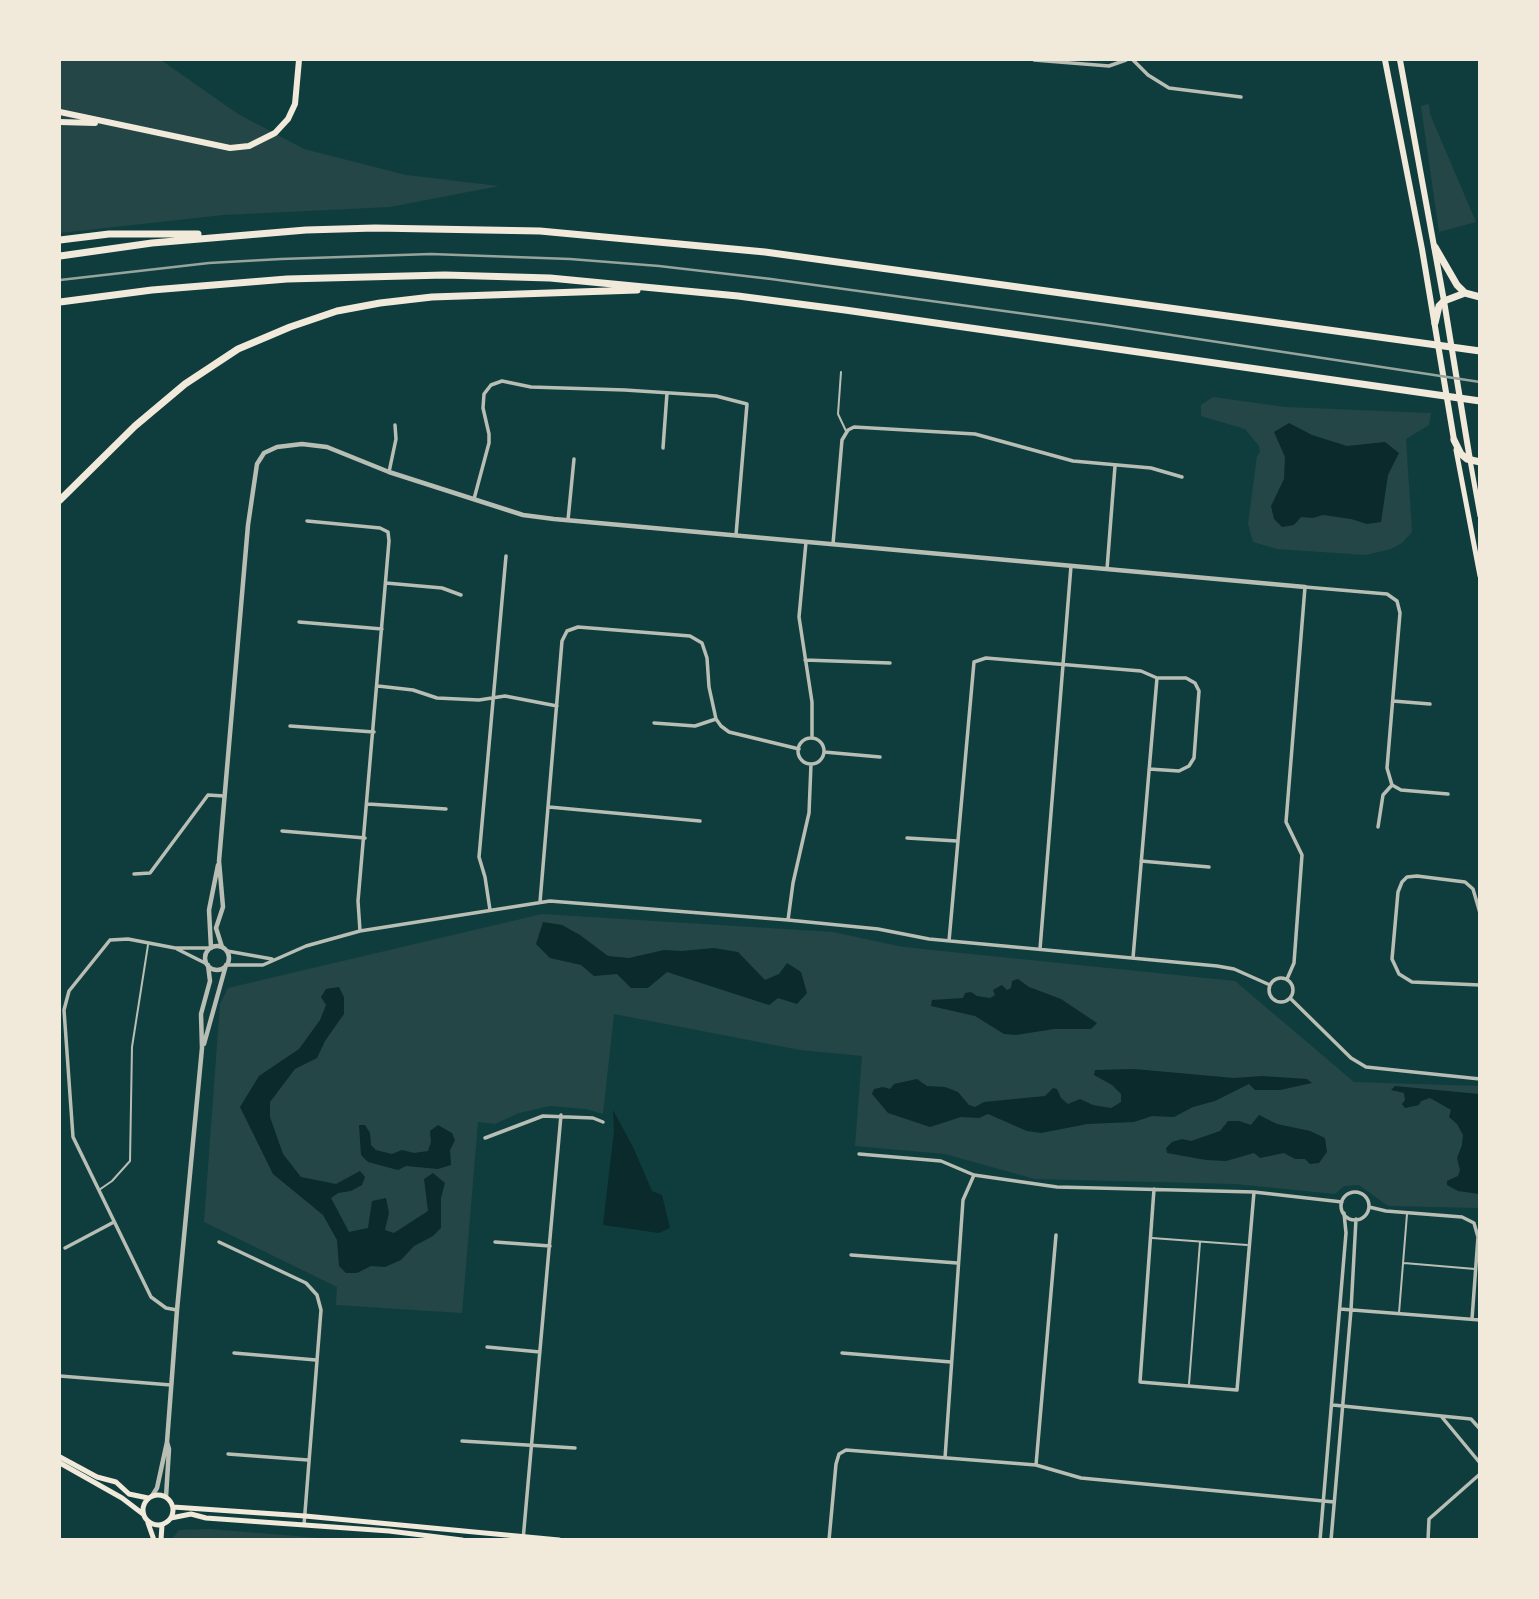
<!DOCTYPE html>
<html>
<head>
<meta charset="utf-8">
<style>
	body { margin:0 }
	#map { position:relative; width:1539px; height:1599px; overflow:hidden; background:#0f3d3e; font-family:Signika,sans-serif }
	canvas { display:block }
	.frame { position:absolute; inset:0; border:61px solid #f1e9da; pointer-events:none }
</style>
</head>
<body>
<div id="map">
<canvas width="1539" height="1599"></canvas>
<div class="frame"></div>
</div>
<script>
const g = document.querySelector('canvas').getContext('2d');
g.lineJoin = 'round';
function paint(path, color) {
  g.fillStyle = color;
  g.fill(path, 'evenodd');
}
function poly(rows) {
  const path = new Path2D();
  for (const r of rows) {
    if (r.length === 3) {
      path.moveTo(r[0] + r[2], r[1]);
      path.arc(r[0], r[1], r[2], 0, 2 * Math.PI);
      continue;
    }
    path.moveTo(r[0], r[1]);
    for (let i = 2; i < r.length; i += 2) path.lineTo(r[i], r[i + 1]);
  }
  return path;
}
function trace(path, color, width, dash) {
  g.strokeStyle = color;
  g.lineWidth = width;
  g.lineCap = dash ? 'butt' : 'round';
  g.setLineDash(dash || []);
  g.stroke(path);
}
paint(poly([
	[60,60,161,60,238,114,304,149,406,175,499,186,390,207,223,215,60,233],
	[1429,104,1430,114,1476,222,1439,232,1421,106],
	[1213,397,1285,407,1431,413,1429,425,1406,439,1412,532,1402,543,1391,549,1366,555,1277,549,1253,542,1248,524,1257,456,1260,452,1259,446,1245,429,1201,416,1201,405],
	[542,914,833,932,903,947,1235,981,1354,1082,1479,1086,1479,1208,1388,1206,1359,1185,1344,1186,1335,1194,1235,1184,1035,1179,945,1154,855,1146,862,1056,800,1050,614,1014,603,1114,586,1109,550,1106,519,1113,495,1124,478,1122,462,1313,336,1305,337,1287,204,1222,220,1004,228,988],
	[210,1529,333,1539,172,1539,179,1530]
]), '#244646');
paint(poly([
	[1289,423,1312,435,1347,446,1385,442,1399,453,1388,475,1381,522,1367,524,1351,519,1323,515,1313,518,1301,517,1294,525,1282,527,1274,519,1271,506,1284,479,1285,457,1274,432],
	[543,922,562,925,580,935,608,956,629,958,664,950,682,951,714,948,738,952,765,980,779,974,787,963,801,972,807,993,797,1004,778,998,769,1005,667,972,648,988,631,988,617,974,594,976,581,965,550,958,536,944],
	[1018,979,1029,987,1061,999,1097,1023,1091,1029,1054,1029,1016,1035,1004,1034,975,1016,931,1006,932,1000,963,998,965,993,971,992,977,996,990,998,995,995,993,990,1002,985,1007,990,1011,988,1012,981],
	[339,987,344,997,344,1014,325,1041,317,1058,295,1069,270,1102,270,1117,283,1154,301,1177,336,1184,360,1171,365,1177,362,1185,351,1191,338,1193,331,1198,349,1232,368,1228,372,1201,386,1198,389,1213,385,1230,394,1233,428,1211,424,1179,433,1173,445,1183,441,1198,441,1228,433,1236,414,1246,401,1260,385,1267,371,1266,357,1273,346,1273,339,1266,337,1240,323,1215,273,1174,240,1107,259,1076,299,1049,320,1020,326,1005,321,997,326,989],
	[1134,1069,1234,1078,1262,1076,1307,1079,1312,1083,1280,1090,1255,1090,1249,1084,1215,1101,1193,1107,1174,1117,1152,1116,1134,1122,1087,1124,1041,1133,1027,1131,988,1114,979,1118,961,1117,930,1127,888,1113,872,1094,874,1089,883,1087,890,1089,894,1084,917,1079,927,1086,945,1087,958,1092,969,1105,975,1107,984,1102,1045,1096,1053,1088,1057,1089,1061,1098,1068,1104,1080,1099,1093,1105,1111,1108,1121,1102,1121,1094,1112,1085,1094,1075,1095,1070],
	[1395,1086,1479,1094,1479,1194,1458,1191,1447,1185,1447,1181,1458,1176,1460,1170,1457,1158,1462,1145,1463,1135,1457,1124,1449,1117,1451,1110,1430,1098,1421,1101,1419,1105,1405,1108,1402,1104,1405,1100,1404,1093,1391,1090],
	[613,1110,633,1147,652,1191,662,1195,670,1228,659,1233,603,1225,614,1131],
	[1259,1115,1277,1124,1310,1131,1325,1138,1327,1152,1319,1163,1310,1164,1305,1159,1295,1159,1284,1153,1260,1158,1254,1153,1226,1161,1206,1160,1167,1153,1166,1148,1172,1142,1182,1139,1191,1141,1220,1131,1228,1121,1239,1121,1251,1125],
	[359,1125,365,1125,370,1133,371,1145,376,1150,392,1154,402,1150,414,1153,428,1151,431,1142,430,1131,438,1125,452,1133,455,1140,450,1150,451,1165,438,1169,406,1166,398,1170,368,1162,361,1155]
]), '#0a2a2b');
trace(poly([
	[841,372,838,414,846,431],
	[99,1190,112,1181,130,1161,132,1047,148,945],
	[1152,1238,1247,1245],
	[1404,1263,1475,1269],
	[1399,1313,1407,1214],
	[1189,1384,1200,1242]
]), '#b8beb3', 2);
trace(poly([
	[1034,60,1109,66,1126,60],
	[1133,60,1148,75,1169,88,1241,97],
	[663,448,667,393],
	[389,472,396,439,395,425],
	[474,499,489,443,489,434,483,408,484,394,491,385,502,381,531,387,625,390,716,396,747,404,736,535],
	[568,520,574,459],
	[307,521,380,528,388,532,389,541,358,901,360,931],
	[806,542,799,617,812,702,812,738],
	[833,544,842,440,848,430,854,427,975,434,1073,461,1151,468,1182,477],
	[1107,569,1115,466],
	[386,583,442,588,461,595],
	[299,622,382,629],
	[805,660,890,663],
	[378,686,413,690,437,698,479,700,505,696,557,706],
	[1393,701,1430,704],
	[654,723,695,726,716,719],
	[290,726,374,732],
	[811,751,13],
	[824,752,880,757],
	[1149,769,1179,771,1189,766,1194,758,1199,691,1195,683,1186,678,1157,678],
	[368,804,446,809],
	[549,807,700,821],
	[1378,827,1383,795,1392,785],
	[282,831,365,838],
	[907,838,957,841],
	[1141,861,1209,867],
	[134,874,150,873,208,795,224,796],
	[540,902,562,641,567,631,578,627,690,636,702,643,707,658,709,687,716,719,721,726,729,732,799,749],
	[490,910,485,877,479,857,506,556],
	[1480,913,1473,889,1465,882,1417,876,1407,877,1402,882,1398,892,1392,959,1399,974,1412,982,1480,985],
	[788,920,793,883,809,813,811,764],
	[949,941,974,662,986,658,1141,671,1157,678,1133,958],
	[177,949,207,964],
	[1040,949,1071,566],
	[227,951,272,959],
	[226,965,263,965,306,946,360,931,550,901,788,920,878,929,929,939,1217,966,1234,969,1270,985],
	[1281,990,12],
	[1287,979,1294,963,1302,855,1286,822,1305,587,1387,594,1397,601,1400,613,1387,768,1392,785,1401,790,1448,794],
	[1290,998,1351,1058,1366,1067,1480,1079],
	[485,1138,543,1116,593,1118,603,1122],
	[859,1154,941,1161,974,1175,1057,1187,1254,1192,1342,1202],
	[1154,1189,1140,1382,1237,1390,1254,1192],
	[1355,1206,14],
	[1369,1207,1386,1211,1462,1217,1474,1223,1478,1237,1472,1319],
	[219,1242,306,1283,317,1295,321,1310,304,1525],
	[495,1242,550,1246],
	[65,1248,114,1222],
	[851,1255,957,1263],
	[1340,1309,1480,1320],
	[177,1310,166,1308,151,1297,73,1137,64,1010,69,991,110,940,128,939,175,948,210,948],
	[487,1347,540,1352],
	[234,1353,316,1360],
	[842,1353,951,1362],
	[60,1376,171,1385],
	[1333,1405,1471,1419,1480,1429],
	[1441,1416,1480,1463],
	[462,1441,575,1448],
	[228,1454,308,1460],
	[945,1458,963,1200,974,1175],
	[1036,1465,1056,1235],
	[523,1540,561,1115],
	[829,1540,836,1464,839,1454,846,1450,1036,1465,1081,1478,1334,1502],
	[1320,1540,1346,1233,1344,1213],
	[1331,1540,1351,1310,1356,1219],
	[1428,1540,1429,1519,1480,1474]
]), '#b8beb3', 3.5);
trace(poly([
	[217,958,12],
	[222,947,216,928,223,907,219,861,248,525,257,464,264,453,277,447,302,444,327,447,389,472,523,515,554,519,1305,587],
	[211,948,209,910,218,865],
	[204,1044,226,965],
	[152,1496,157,1488,167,1442],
	[166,1497,169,1449,167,1442,177,1310,202,1048,201,1014,210,981,208,965]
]), '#b8beb3', 4.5);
trace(poly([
	[1456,450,1480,576],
	[1470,460,1480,516],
	[60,1457,97,1477,116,1482,129,1494,148,1498],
	[60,1463,122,1498,143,1514],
	[158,1510,15],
	[173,1507,305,1516,559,1540],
	[171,1518,191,1514,206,1518,389,1531,462,1540],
	[148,1523,154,1540],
	[161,1540,162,1525]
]), '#f1e9da', 5);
trace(poly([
	[1385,60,1422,249,1454,440],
	[1400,60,1444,301,1470,460],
	[60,112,230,148,249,146,275,133,288,119,295,104,299,60],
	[60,122,95,123]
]), '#f1e9da', 6);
trace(poly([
	[60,240,109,234,198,234],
	[1435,247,1457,285,1465,293,1480,297],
	[60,256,152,243,306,230,375,228,540,231,765,252,1480,351],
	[60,302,152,290,287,279,445,275,550,278,738,296,845,310,1480,401],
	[1435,323,1439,306,1444,301,1465,293],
	[1454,440,1461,454,1467,459,1480,462],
	[60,500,135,426,185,384,238,349,290,327,337,311,380,303,432,297,637,290]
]), '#f1e9da', 7);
trace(poly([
	[60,280,209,263,281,259,431,254,570,259,659,266,771,279,1106,325,1480,382]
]), '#97a49c', 2.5);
</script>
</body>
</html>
